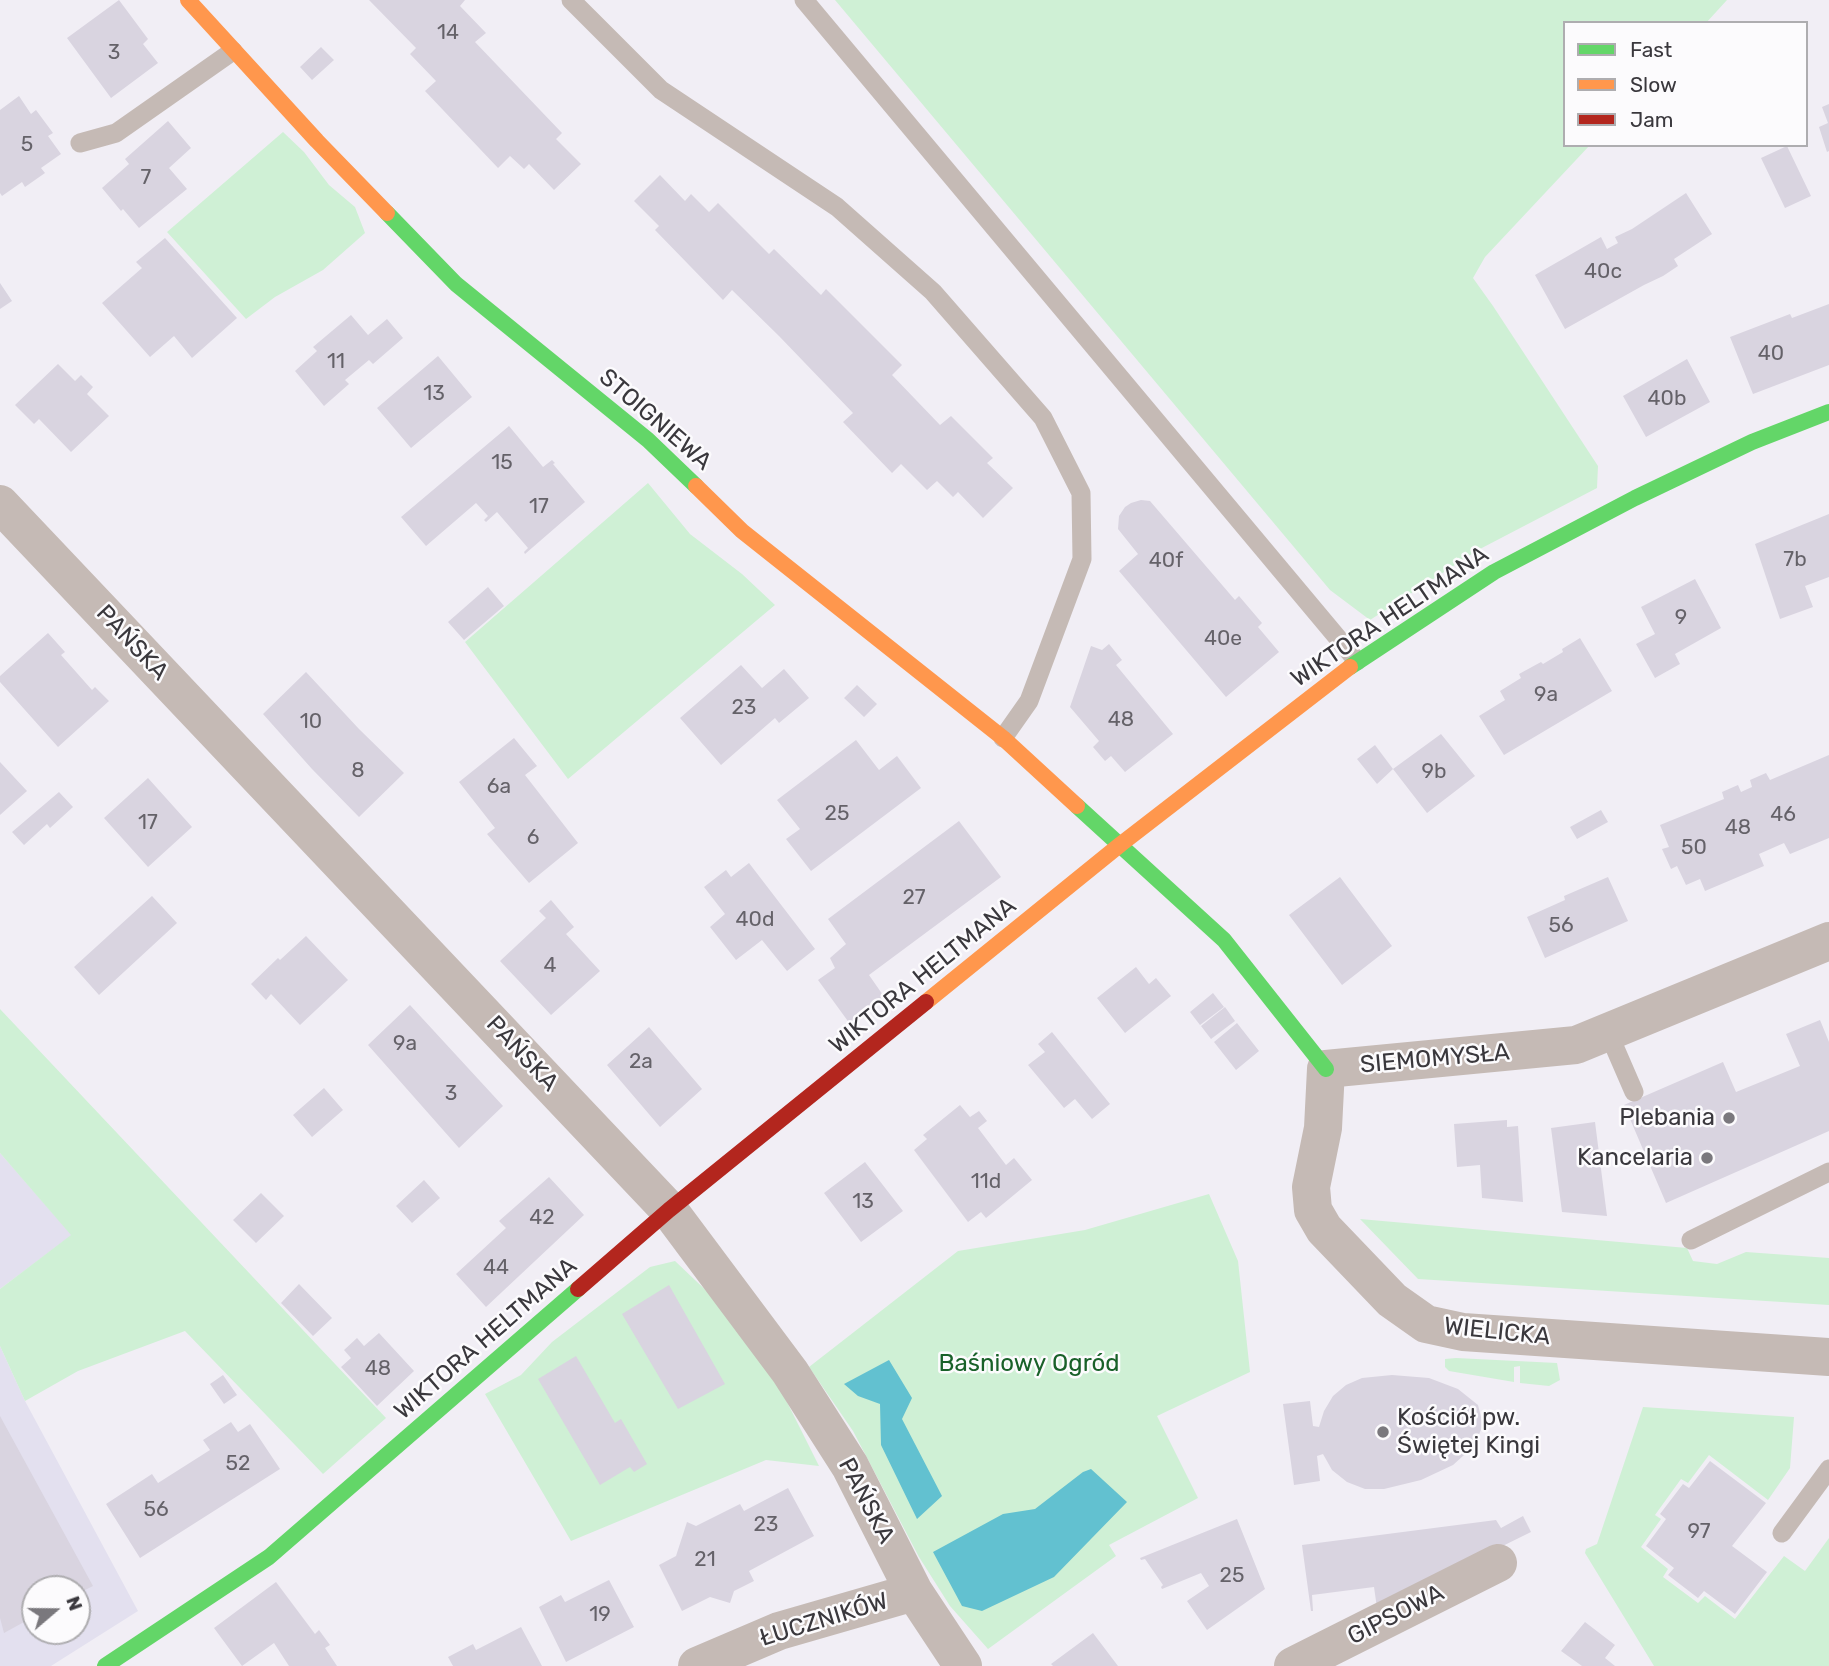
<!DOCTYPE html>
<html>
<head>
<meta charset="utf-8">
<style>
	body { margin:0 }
	#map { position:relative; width:1829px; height:1666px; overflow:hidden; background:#f1eef5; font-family:Rubik,sans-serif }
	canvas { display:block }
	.legend { position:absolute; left:1563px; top:21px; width:245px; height:126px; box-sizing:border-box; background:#fcfbfd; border:2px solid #aeadb0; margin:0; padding:9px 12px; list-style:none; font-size:21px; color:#3a383d }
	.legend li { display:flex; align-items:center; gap:14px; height:35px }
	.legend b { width:35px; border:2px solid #aeadb0 }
	.north { position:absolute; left:21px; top:1575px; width:70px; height:70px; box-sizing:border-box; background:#fcfbfd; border:2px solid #aeadb0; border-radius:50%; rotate:70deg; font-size:19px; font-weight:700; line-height:28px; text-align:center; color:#3a383d }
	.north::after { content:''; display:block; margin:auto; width:24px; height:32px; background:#7a787d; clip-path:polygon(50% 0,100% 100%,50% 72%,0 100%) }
</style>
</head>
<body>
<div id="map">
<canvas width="1829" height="1666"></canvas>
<ul class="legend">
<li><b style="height:9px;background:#63d668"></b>Fast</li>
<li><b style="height:9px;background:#ff974d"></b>Slow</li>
<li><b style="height:9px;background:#b3261e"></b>Jam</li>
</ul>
<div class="north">N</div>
</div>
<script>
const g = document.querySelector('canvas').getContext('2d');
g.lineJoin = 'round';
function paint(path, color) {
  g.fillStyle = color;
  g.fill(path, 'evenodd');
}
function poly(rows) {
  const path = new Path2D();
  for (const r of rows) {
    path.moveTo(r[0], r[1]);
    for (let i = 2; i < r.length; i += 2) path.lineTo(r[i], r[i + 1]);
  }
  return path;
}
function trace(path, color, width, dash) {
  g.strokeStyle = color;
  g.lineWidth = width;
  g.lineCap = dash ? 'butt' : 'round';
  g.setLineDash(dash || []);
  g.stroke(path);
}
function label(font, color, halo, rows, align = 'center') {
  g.font = font + ' Rubik,sans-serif';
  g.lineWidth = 5;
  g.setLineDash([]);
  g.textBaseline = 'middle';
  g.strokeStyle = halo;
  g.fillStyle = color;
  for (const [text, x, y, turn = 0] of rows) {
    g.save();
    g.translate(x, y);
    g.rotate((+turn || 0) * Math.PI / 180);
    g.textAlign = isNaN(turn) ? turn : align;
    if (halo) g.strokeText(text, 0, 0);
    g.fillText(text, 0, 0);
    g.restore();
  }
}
paint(poly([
	[0,1153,72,1235,0,1289],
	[0,1346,25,1401,138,1611,51,1666,0,1666],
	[35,1589,77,1589,77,1631,35,1631]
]), '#e3e0ef');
paint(poly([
	[835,0,1727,0,1706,23,1565,23,1565,145,1590,145,1485,257,1473,278,1493,306,1598,466,1597,488,1478,550,1370,620,1330,590],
	[283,132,304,152,329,185,355,207,365,233,323,270,275,297,246,319,167,232],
	[648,483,690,534,742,574,775,605,568,779,465,642],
	[0,1009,386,1418,323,1474,185,1331,78,1371,25,1401,0,1346,0,1289,71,1235,0,1153],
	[1209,1194,1238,1261,1250,1372,1157,1416,1198,1498,1109,1545,1116,1556,988,1649,950,1606,919,1557,853,1431,809,1367,958,1251,1085,1230],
	[1360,1219,1687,1248,1693,1261,1717,1264,1746,1252,1829,1258,1829,1305,1418,1279],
	[675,1261,715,1299,783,1394,819,1466,766,1460,571,1541,485,1394,521,1375,552,1342,650,1267],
	[1456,1358,1557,1363,1560,1380,1549,1386,1520,1383,1520,1366,1514,1367,1514,1382,1449,1371,1445,1367,1445,1359],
	[1643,1407,1794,1417,1790,1468,1768,1500,1709,1455,1688,1483,1681,1479,1655,1515,1661,1519,1641,1547,1668,1569,1663,1577,1698,1603,1705,1596,1735,1619,1784,1556,1805,1571,1829,1538,1829,1666,1654,1666,1585,1553,1586,1549,1597,1544]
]), '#cff0d5');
paint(poly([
	[889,1360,912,1398,902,1419,942,1496,917,1519,881,1445,880,1404,858,1396,844,1384],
	[1091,1469,1127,1502,1054,1577,982,1611,962,1606,933,1552,1003,1514,1035,1509,1083,1472]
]), '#62c1d0');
paint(poly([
	[119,0,148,39,143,44,158,63,111,98,67,38],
	[369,0,465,0,460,6,486,33,475,42,562,133,556,139,581,164,554,190,529,164,524,169,510,156,498,168,425,91,436,81,410,54,416,48],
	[321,47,334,60,312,80,300,67],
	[19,96,31,114,36,110,53,133,48,136,61,154,41,168,45,173,25,187,22,182,2,196,0,193,0,110],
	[1829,104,1829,151,1827,152,1819,127,1828,123,1822,107],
	[168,121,191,148,169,168,187,189,139,228,123,209,121,211,102,188,129,164,125,159],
	[1787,146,1811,196,1785,208,1761,158],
	[660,175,685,201,691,194,709,212,718,203,769,254,774,249,821,295,826,289,902,365,892,375,940,425,951,416,993,458,987,463,1013,488,983,518,958,492,953,497,937,481,927,490,901,464,892,473,843,422,853,413,779,336,732,290,723,300,655,230,659,226,634,201],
	[1686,193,1712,234,1674,259,1678,266,1663,276,1644,285,1565,329,1535,275,1601,237,1607,249,1618,243,1615,237,1632,229],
	[165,238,237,318,192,358,174,336,150,357,102,303,142,268,136,262],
	[0,283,12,301,0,309],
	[1829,304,1829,365,1753,394,1730,337,1790,314,1792,318],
	[351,315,368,335,387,319,403,338,373,364,369,360,345,380,349,384,324,406,295,371,317,351,313,347],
	[438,356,472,397,411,448,377,408],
	[1687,359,1710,402,1646,437,1623,396],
	[58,364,75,381,81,375,93,387,87,394,109,416,71,452,39,419,34,424,15,405],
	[509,426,543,467,552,460,555,463,553,464,585,502,525,554,524,552,528,548,497,512,486,522,484,520,488,516,476,503,426,546,401,517],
	[1141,500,1150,501,1235,600,1239,596,1262,623,1258,627,1279,652,1226,697,1119,571,1138,554,1118,529,1119,516,1125,507,1131,503],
	[1829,514,1829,577,1805,586,1813,607,1780,619,1755,544],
	[1695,579,1721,628,1675,654,1680,664,1655,678,1636,644,1655,634,1641,607],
	[488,587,504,606,464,640,448,622],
	[48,633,65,652,61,655,92,690,95,687,109,701,58,747,0,682,0,676],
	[1580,638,1612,691,1504,755,1479,716,1505,700,1500,691,1521,678,1519,674,1541,662,1543,664,1563,652,1562,649],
	[1109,644,1122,660,1116,665,1173,734,1125,772,1111,756,1105,761,1093,747,1099,741,1070,707,1091,646,1102,650],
	[741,665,762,688,784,669,809,698,779,723,775,718,721,765,680,718],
	[306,672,359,729,404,773,359,817,312,769,263,714],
	[857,685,877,704,864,717,844,698],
	[1441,734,1475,776,1427,813,1393,769],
	[514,738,537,766,525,775,578,843,529,883,487,834,495,828,459,782],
	[856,740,879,770,897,756,921,788,811,871,786,839,800,829,777,800],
	[1375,745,1393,769,1377,784,1357,759],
	[1829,755,1829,838,1790,854,1784,843,1759,854,1764,866,1705,891,1700,879,1686,885,1677,866,1671,869,1662,849,1669,847,1660,825,1724,799,1722,792,1738,785,1741,792,1752,787,1750,780,1766,773,1770,780],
	[0,762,27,791,0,815],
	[148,778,192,827,148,867,104,818],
	[59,792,73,807,50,828,47,824,24,845,12,832],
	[1601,810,1608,822,1577,839,1570,827],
	[959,821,1001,877,869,975,885,998,850,1024,818,980,835,968,830,958,846,944,828,919],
	[749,863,815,949,787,971,762,940,736,960,710,927,725,914,704,887,726,870,731,877],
	[1340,877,1392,946,1342,985,1289,915],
	[1608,877,1628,921,1545,958,1527,917,1565,900,1564,896],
	[152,896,177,923,99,995,74,967],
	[551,900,574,927,566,934,600,971,551,1015,500,961,546,918,539,911],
	[306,936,348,980,300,1025,271,994,266,1000,251,984,278,958,280,960],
	[1136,967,1149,984,1156,978,1171,996,1125,1033,1097,998],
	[1213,993,1224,1007,1200,1025,1190,1012],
	[410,1005,503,1106,459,1148,368,1045],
	[1225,1007,1235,1021,1211,1039,1201,1026],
	[1820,1020,1829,1042,1829,1131,1666,1203,1624,1105,1723,1062,1736,1092,1800,1066,1786,1034],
	[1237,1023,1259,1051,1236,1070,1214,1042],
	[649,1027,702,1089,660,1127,607,1065],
	[1052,1032,1110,1104,1092,1119,1075,1099,1064,1108,1028,1065,1045,1052,1038,1044],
	[324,1088,343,1110,312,1137,293,1115],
	[960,1105,970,1117,979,1111,987,1121,978,1128,1006,1165,1014,1158,1032,1180,986,1218,981,1212,968,1222,914,1150,927,1139,923,1135],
	[1507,1120,1507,1127,1518,1126,1523,1202,1482,1198,1480,1165,1457,1167,1454,1124],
	[1595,1122,1607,1216,1562,1212,1551,1128],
	[865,1162,903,1211,861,1242,824,1193],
	[549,1177,584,1215,486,1307,456,1274,506,1228,499,1221],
	[424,1180,440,1198,412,1223,396,1206],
	[261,1193,284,1216,256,1243,233,1220],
	[299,1284,332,1318,313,1336,281,1303],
	[669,1285,725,1384,678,1409,622,1314],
	[379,1333,414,1371,377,1406,341,1367,351,1358,344,1350,357,1338,364,1346],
	[576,1356,615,1423,621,1419,647,1464,634,1472,630,1467,600,1485,538,1379],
	[223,1375,237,1395,224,1404,210,1384],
	[1392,1375,1429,1378,1458,1389,1478,1405,1483,1425,1474,1446,1453,1465,1421,1480,1384,1489,1365,1489,1347,1482,1332,1470,1323,1454,1317,1456,1320,1481,1294,1485,1283,1404,1310,1401,1313,1426,1319,1427,1324,1411,1333,1396,1346,1385,1362,1378],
	[0,1416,93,1586,77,1594,77,1589,35,1589,35,1616,4,1633,0,1618],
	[231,1422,238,1432,250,1424,280,1469,140,1558,106,1504,152,1474,158,1483,210,1450,203,1440],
	[1710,1461,1766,1503,1732,1546,1767,1572,1735,1614,1704,1591,1698,1598,1668,1575,1674,1568,1646,1546,1666,1519,1660,1514,1683,1484,1689,1488],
	[788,1488,814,1536,749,1571,754,1581,734,1591,730,1603,710,1597,682,1611,659,1565,676,1556,687,1522,696,1526,740,1504,744,1511],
	[1523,1516,1531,1532,1377,1608,1374,1587,1312,1595,1313,1611,1311,1611,1302,1545,1496,1520,1501,1528],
	[1237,1519,1265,1589,1207,1630,1187,1601,1209,1586,1201,1573,1162,1589,1161,1587,1163,1585,1145,1559,1141,1560,1140,1558],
	[609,1580,634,1627,566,1662,539,1607,561,1595,565,1602],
	[276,1582,315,1634,319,1630,330,1645,325,1648,337,1666,289,1666,274,1643,242,1666,214,1628],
	[1585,1622,1615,1645,1605,1658,1615,1666,1582,1666,1561,1651],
	[521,1627,542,1666,453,1666,448,1657,473,1644,476,1650],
	[1093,1633,1118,1666,1053,1666,1051,1664]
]), '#d9d4e0');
trace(poly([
	[571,0,661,90,837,207,933,292,1043,418,1081,493,1082,559,1029,701,1003,738],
	[804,0,1357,661],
	[80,143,116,133,233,51],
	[1608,1032,1634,1092],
	[1691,1240,1829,1172],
	[1782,1533,1829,1469]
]), '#c5bab5', 19);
trace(poly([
	[0,504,669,1210,790,1372,850,1466,914,1592,963,1666],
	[1829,941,1576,1045,1326,1069,1323,1128,1311,1187,1313,1210,1324,1229,1392,1300,1426,1324,1463,1332,1829,1357],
	[697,1666,779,1631,914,1592],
	[1293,1666,1498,1563]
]), '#c5bab5', 38);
trace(poly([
	[387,213,456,284,648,440,696,486],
	[1350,667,1494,572,1635,498,1752,442,1829,412],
	[1077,806,1224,940,1326,1069],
	[105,1666,269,1557,578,1289]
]), '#63d668', 16);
trace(poly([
	[188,0,317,141,387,213],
	[696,486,742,531,1003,738,1077,806],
	[926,1002,1121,844,1350,667]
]), '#ff974d', 16);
trace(poly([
	[578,1289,669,1210,926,1002]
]), '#b3261e', 16);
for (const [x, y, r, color] of [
	[1729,1118,7,"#7a787d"],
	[1707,1158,7,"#7a787d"],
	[1383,1432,7,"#7a787d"]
]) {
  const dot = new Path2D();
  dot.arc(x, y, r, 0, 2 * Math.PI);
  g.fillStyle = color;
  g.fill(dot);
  trace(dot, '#fcfbfd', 2.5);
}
label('21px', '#656269', null, [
	["14",448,33],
	["3",114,53],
	["5",27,145],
	["7",146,178],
	["40c",1603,272],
	["40",1771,354],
	["11",336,362],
	["13",434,394],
	["40b",1667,399],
	["15",502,463],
	["17",539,507],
	["7b",1795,560],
	["40f",1166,561],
	["9",1681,618],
	["40e",1223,639],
	["9a",1546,695],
	["23",744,708],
	["48",1121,720],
	["10",311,722],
	["8",358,771],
	["9b",1434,772],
	["6a",499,787],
	["25",837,814],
	["46",1783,815],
	["17",148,823],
	["48",1738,828],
	["6",533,838],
	["50",1694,848],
	["27",914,898],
	["40d",755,920],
	["56",1561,926],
	["4",550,966],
	["9a",405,1044],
	["2a",641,1062],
	["3",451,1094],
	["11d",986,1182],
	["13",863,1202],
	["42",542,1218],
	["44",496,1268],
	["48",378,1369],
	["52",238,1464],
	["56",156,1510],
	["23",766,1525],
	["97",1699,1532],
	["21",705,1560],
	["25",1232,1576],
	["19",600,1615]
]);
label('24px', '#3a383d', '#fcfbfd', [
	["STOIGNIEWA",655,420,41],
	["WIKTORA HELTMANA",1390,617,-34],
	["PAŃSKA",132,643,47],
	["WIKTORA HELTMANA",923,976,-39],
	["PAŃSKA",522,1054,47],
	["SIEMOMYSŁA",1435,1059,-5],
	["WIELICKA",1497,1332,6],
	["WIKTORA HELTMANA",486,1339,-41],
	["PAŃSKA",866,1501,62],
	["GIPSOWA",1396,1615,-27],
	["ŁUCZNIKÓW",824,1620,-17]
]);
label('24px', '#3a383d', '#fcfbfd', [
	["Plebania",1715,1118],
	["Kancelaria",1693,1158],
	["Kościół pw.",1397,1418,"left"],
	["Świętej Kingi",1397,1446,"left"]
], 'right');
label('24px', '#196129', '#fcfbfd', [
	["Baśniowy Ogród",1029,1364]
]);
</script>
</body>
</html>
